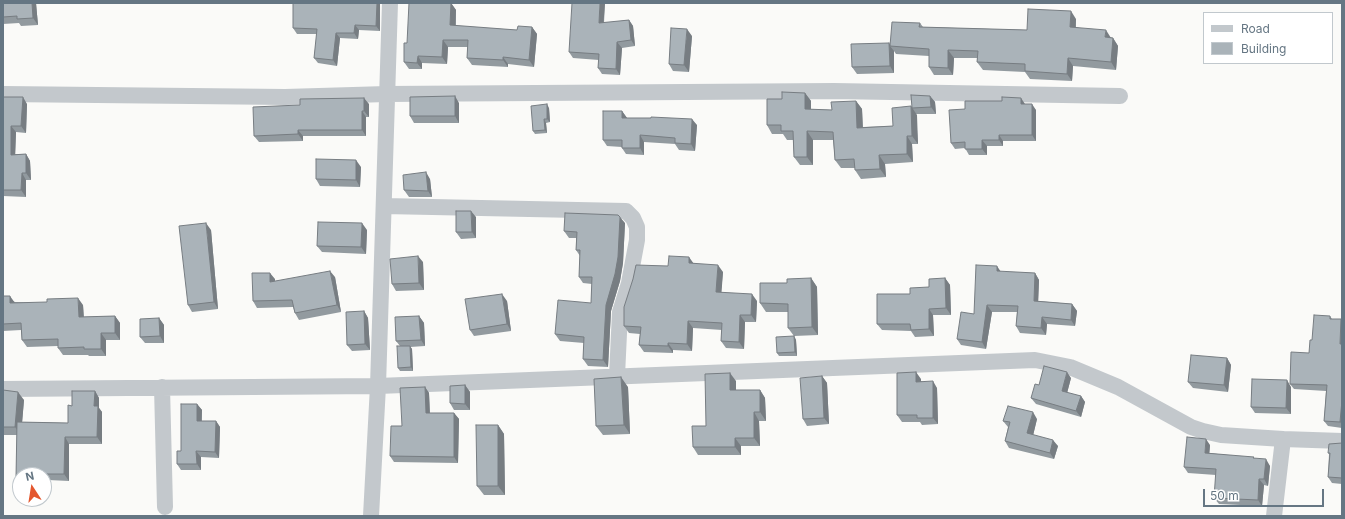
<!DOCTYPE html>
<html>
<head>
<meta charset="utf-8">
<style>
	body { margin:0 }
	#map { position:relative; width:1345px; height:519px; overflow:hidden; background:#fafaf8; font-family:Inter,sans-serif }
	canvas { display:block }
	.frame { position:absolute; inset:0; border:4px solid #657683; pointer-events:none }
	.legend { position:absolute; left:1203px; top:12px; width:130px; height:52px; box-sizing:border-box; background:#fff; border:1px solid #c1c8cd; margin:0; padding:5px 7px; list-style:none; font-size:12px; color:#657683 }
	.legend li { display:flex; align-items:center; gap:8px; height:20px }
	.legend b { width:20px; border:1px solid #c1c8cd }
	.north { position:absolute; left:12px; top:467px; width:40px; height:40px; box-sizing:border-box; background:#fff; border:1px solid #c1c8cd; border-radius:50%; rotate:348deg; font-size:11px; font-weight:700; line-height:16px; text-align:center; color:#657683 }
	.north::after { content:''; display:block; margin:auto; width:14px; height:18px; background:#e4572e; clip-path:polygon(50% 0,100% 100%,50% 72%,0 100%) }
	.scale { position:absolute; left:1203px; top:489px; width:121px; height:18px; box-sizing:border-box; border:2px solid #657683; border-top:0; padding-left:5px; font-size:12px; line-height:14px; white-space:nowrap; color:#657683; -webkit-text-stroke:3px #fff; paint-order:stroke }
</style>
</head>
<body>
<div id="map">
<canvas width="1345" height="519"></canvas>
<div class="frame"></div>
<ul class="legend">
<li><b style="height:5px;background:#c3c8cc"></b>Road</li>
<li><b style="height:11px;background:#aab3b9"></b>Building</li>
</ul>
<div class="north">N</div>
<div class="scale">50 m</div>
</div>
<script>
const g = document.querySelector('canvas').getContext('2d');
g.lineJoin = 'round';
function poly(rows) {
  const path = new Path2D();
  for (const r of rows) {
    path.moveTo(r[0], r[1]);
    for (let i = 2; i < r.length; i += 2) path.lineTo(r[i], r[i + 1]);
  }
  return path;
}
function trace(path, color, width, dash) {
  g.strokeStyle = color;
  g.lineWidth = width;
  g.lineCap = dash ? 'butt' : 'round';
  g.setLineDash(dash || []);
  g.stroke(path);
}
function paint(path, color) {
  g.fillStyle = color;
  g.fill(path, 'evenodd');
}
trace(poly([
	[3,94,285,97,387,94,834,91,1120,96],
	[384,206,626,211,633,218,637,227,637,240,629,283,620,312,617,376],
	[162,387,165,507],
	[3,389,378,386,1035,360,1070,367,1118,387,1191,427,1203,431,1221,435,1283,439,1342,441],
	[371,516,378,386,390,3],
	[1274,516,1283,439]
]), '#c3c8cc', 16);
paint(poly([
	[3,3,36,3,38,25,21,26,19,23,3,24],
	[380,3,380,31,359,30,358,39,340,38,337,66,318,63,314,58,317,34,297,34,293,28],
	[451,3,456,10,456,26,517,30,532,27,537,34,534,67,508,64,508,67,472,65,467,58,468,47,448,47,447,64,422,63,422,69,409,69,404,62,407,43],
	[605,3,604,23,629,20,633,26,635,46,622,48,620,75,602,74,598,68,599,60,573,58,569,52],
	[1076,19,1076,27,1113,38,1118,46,1116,70,1073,66,1072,81,1030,79,1025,72,983,70,977,62,977,58,954,58,953,75,934,75,929,67,929,56,896,54,894,51,894,73,857,74,852,67,889,43,890,45,920,23,923,27,1027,30],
	[692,36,689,72,673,71,669,64],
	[805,93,811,101,811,109,832,110,856,101,862,109,863,127,893,126,911,106,912,108,930,96,935,102,936,114,916,114,918,144,912,144,913,162,885,164,886,177,861,179,855,170,855,168,841,168,835,160,833,140,813,140,813,165,800,165,794,157,793,140,787,140,783,134,772,134,767,125,782,99],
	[3,97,27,104,26,133,16,132,15,154,26,154,30,161,31,180,26,180,26,197,3,196],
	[1002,101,1025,104,1036,110,1036,141,1003,141,1003,146,987,146,987,155,969,155,965,148,955,149,951,143,965,109],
	[459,103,459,123,414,123,410,116],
	[369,104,369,117,366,117,366,136,303,136,303,141,259,142,254,136],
	[549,108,550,122,546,123,547,133,535,134,533,131],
	[622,111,627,118,651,118,697,125,695,151,679,150,675,144,644,142,644,155,626,154,622,148,622,147,607,146,603,140],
	[361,167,360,187,320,186,316,179],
	[430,179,432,197,409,197,404,190],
	[476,217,476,238,461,239,456,232],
	[625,223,623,263,620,281,611,311,608,367,588,366,583,359,584,343,560,341,555,334,591,303,592,284,583,283,579,277,580,256,576,250,576,238,569,238,564,231],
	[211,230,218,309,192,312,188,305],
	[367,230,366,254,322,252,317,246],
	[423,262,424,290,396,291,392,284],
	[694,263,723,272,721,292,757,301,756,322,745,322,744,349,726,348,721,341,722,330,693,328,692,351,673,350,673,353,644,352,639,345,640,334,629,333,624,326,668,266],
	[1001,272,1035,273,1039,280,1038,301,1072,304,1077,311,1075,326,1047,324,1046,335,1020,333,1016,326,1017,312,992,312,986,349,961,345,957,339,974,314],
	[335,277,341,312,299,320,295,313,293,307,257,308,253,301,275,279,275,281],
	[811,278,817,287,818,335,794,336,788,328,788,312,766,312,760,303],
	[945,278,950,285,951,315,933,315,934,336,915,337,911,331,882,330,877,324,910,294,929,287],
	[3,296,15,302,83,305,84,317,115,316,120,323,120,340,106,340,106,356,89,356,88,355,63,355,58,348,58,346,27,347,22,340,21,330,3,331],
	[507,301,511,331,474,336,470,330],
	[364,311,368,318,370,350,352,351,347,345],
	[419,316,424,323,425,346,410,347,412,349,413,371,400,371,398,368,400,346,396,341],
	[1330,316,1332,319,1342,320,1342,428,1328,426,1324,421,1326,391,1294,389,1290,384,1309,353,1312,340],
	[159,318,164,325,164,343,145,343,140,337],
	[794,336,796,340,797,356,779,356,777,353],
	[1227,358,1231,365,1228,392,1193,388,1188,382],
	[822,376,827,383,829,424,807,426,803,419],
	[1071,378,1067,393,1081,396,1085,402,1081,417,1036,404,1031,398,1039,385],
	[921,379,921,381,937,388,938,424,922,425,920,422,902,422,897,415],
	[736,381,736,390,760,390,765,398,766,421,759,421,760,446,741,446,741,455,698,455,693,447],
	[465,385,470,392,470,410,454,410,450,403],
	[425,387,429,393,430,413,454,413,459,419,458,463,394,462,390,456,402,426],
	[628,387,630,434,603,435,596,426],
	[1291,387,1291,414,1255,413,1251,407],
	[3,390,24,400,22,422,68,423,72,406,95,391,99,398,99,408,102,412,102,444,69,444,69,481,48,480,47,484,44,484,44,475,20,475,20,482,16,477,17,435,3,435],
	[197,404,202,410,202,421,216,421,220,427,219,458,201,457,201,470,181,470,177,464,181,451],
	[1037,419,1033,435,1058,446,1054,459,1009,448,1005,441,1008,427,1003,421],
	[498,425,504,434,505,495,484,495,477,486],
	[1342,443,1342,484,1332,483,1328,477,1329,454,1328,453],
	[1210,445,1209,453,1254,458,1270,466,1268,486,1264,485,1262,506,1219,504,1214,498,1216,475,1188,473,1184,467]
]), '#929a9f');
paint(poly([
	[32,3,36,3,38,25,33,18],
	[377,3,380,3,380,31,376,26],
	[451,3,456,10,455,32,450,25],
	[600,3,605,3,603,29,599,23],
	[1071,11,1076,19,1075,35,1070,27],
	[629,20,633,26,635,46,631,40],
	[355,25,359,30,358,39,354,33],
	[532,27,537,34,534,67,529,60],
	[687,29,692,36,689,72,684,65],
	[1106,30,1111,38,1105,37],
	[336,33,340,38,337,66,333,60],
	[1113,38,1118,46,1116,70,1111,62],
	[443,40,448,47,447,64,442,57],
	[617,42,622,48,620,75,616,69],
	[889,43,891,46,890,46,894,51,894,73,890,66],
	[948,50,954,58,953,75,948,68],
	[418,56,422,63,422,69,417,63],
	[503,57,508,64,508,67,503,60],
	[1068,58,1073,66,1072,81,1067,74],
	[805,93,811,101,811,118,805,109],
	[455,96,459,103,459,123,455,116],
	[930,96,935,102,936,114,931,107],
	[23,97,27,104,26,133,21,126],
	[364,98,369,104,369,117,364,111],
	[1021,98,1025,104,1025,111,1021,104],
	[856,101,862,109,863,136,857,128],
	[547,104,549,108,550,122,547,119],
	[1032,104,1036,110,1036,141,1032,135],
	[911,106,917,115,918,144,912,136],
	[362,111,366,117,366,136,362,130],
	[622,111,627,118,627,125,622,118],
	[544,119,546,123,547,133,545,130],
	[692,119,697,125,695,151,691,144],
	[11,126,16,132,15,161,11,155],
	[298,130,303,136,303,141,298,134],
	[807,131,813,140,813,165,807,157],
	[640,135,644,142,644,155,640,148],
	[999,135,1003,141,1003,146,999,140],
	[907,136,912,144,913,162,907,154],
	[982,140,987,146,987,155,982,149],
	[26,154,30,161,31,180,26,173],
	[879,155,885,164,886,177,880,169],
	[356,160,361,167,360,187,356,180],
	[426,172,430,179,432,197,428,191],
	[22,173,26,180,26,197,21,190],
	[471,211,476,217,476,238,472,232],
	[620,217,625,223,623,263,620,281,611,311,608,367,603,360,606,305],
	[206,223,211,230,218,309,214,302],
	[362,223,367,230,366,254,361,247],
	[418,256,423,262,424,290,419,283],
	[689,257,694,264,689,263],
	[718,265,723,272,721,299,716,292],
	[997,266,1001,272,997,271],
	[330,271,335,277,341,312,337,305],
	[270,273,275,279,275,289,270,282],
	[1035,273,1039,280,1038,307,1034,301],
	[811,278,817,287,818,335,812,327],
	[945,278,950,285,951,315,946,308],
	[502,294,507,301,511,331,507,324],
	[752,294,757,301,756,322,751,315],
	[10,296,15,303,10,303],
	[78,298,83,305,84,324,79,317],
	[1072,304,1077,311,1075,326,1071,320],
	[987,305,992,312,986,349,982,342],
	[929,309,933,315,934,336,929,329],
	[364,311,368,318,370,350,365,344],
	[740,315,745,322,744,349,739,342],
	[115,316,120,323,120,340,115,333],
	[419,316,424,323,425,346,421,340],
	[1042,317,1047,324,1046,335,1041,328],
	[159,318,164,325,164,343,160,336],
	[1341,319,1342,320,1342,346,1340,344],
	[688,321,693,328,692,351,687,344],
	[101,333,106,340,106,356,101,349],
	[794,336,796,340,797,356,795,352],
	[668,343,673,350,673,353,668,346],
	[410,346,412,349,413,371,411,367],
	[1227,358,1231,365,1228,392,1224,385],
	[916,372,921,379,921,388,916,382],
	[1067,372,1071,378,1066,397,1062,391],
	[730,373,736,381,736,399,730,390],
	[822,376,827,383,829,424,824,418],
	[621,377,628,387,630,434,624,425],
	[1287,380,1291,387,1291,414,1286,408],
	[933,381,937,388,938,424,933,418],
	[465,385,470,392,470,410,465,404],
	[425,387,429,393,430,419,426,413],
	[760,390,765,398,766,421,760,412],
	[95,391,99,398,99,408,102,412,102,444,97,437,94,406],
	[18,392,24,400,21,436,15,427],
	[1081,396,1085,402,1081,417,1076,411],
	[1342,400,1342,425,1340,422],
	[197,404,202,410,201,427,197,421],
	[754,412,759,421,760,446,754,438],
	[1033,412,1037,419,1032,440,1027,433],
	[454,413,459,419,458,463,454,457],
	[216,421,220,427,219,458,215,452],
	[498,425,504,434,505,495,498,486],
	[65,437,69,444,69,481,64,474],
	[735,438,741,446,741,455,735,447],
	[1206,439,1210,445,1209,459,1205,453],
	[1053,440,1058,446,1054,459,1050,453],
	[196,451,201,457,201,470,197,464],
	[1266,459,1270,466,1268,486,1264,479],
	[44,475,48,480,47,484,44,479],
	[1259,479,1264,485,1262,506,1258,500]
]), '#777d82');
const building = poly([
	[3,3,32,3,33,18,17,19,17,16,3,17,3,3],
	[293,3,377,3,376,26,355,25,354,33,336,33,333,60,314,58,317,29,293,28,293,3],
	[409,3,451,3,450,25,517,30,518,26,532,27,529,60,503,57,503,60,467,58,468,40,443,40,442,57,418,56,417,63,404,62,404,43,407,43,409,3],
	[572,3,600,3,599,23,629,20,631,40,617,42,616,69,598,68,599,54,569,52,572,3],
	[1028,9,1071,11,1070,27,1106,30,1105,37,1113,38,1111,62,1068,58,1067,74,1025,71,1025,64,977,62,978,51,948,50,948,68,929,67,929,49,890,46,892,22,920,23,919,27,1027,30,1028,9],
	[671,28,687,29,684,65,669,64,671,28],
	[889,43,890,66,852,67,851,44,889,43],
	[782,92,805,93,805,109,832,110,831,102,856,101,857,128,893,126,892,108,911,106,912,136,907,136,907,154,879,155,880,169,855,170,854,159,835,160,833,132,807,131,807,157,794,157,793,131,781,131,781,125,767,125,767,99,782,99,782,92],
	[911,95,930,96,931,107,912,108,911,95],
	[455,96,455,116,410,116,410,97,455,96],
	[3,97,23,97,21,126,11,126,11,155,26,154,26,173,22,173,21,190,3,190,3,97],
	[1002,97,1021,98,1021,104,1032,104,1032,135,999,135,999,140,982,140,982,149,965,149,965,142,951,143,949,110,965,109,965,101,1002,101,1002,97],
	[364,98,364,111,362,111,362,130,298,130,298,134,254,136,253,107,300,105,300,99,364,98],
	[547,104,547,119,544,119,545,130,533,131,531,106,547,104],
	[603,111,622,111,622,118,651,118,651,117,692,119,691,144,675,143,675,138,640,135,640,148,622,148,622,140,603,140,603,111],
	[316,159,356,160,356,180,316,179,316,159],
	[426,172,428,191,404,190,403,175,426,172],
	[456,211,471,211,472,232,456,232,456,211],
	[565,213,618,215,620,217,618,257,615,274,606,305,603,360,583,359,584,337,555,334,558,300,591,303,592,277,579,277,580,250,576,250,577,232,564,231,565,213],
	[318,222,362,223,361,247,317,246,318,222],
	[206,223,214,302,188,305,179,226,206,223],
	[418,256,419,283,392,284,390,259,418,256],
	[669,256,689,257,689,263,718,265,716,292,752,294,751,315,740,315,739,342,721,341,722,323,688,321,687,344,668,343,668,346,639,345,641,327,624,326,624,307,633,279,636,265,668,266,669,256],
	[976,265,997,266,997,271,1035,273,1034,301,1072,304,1071,320,1042,317,1041,328,1016,326,1018,306,987,305,982,342,957,339,961,312,974,314,976,265],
	[330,271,337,305,295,313,292,300,253,301,252,273,270,273,270,282,330,271],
	[811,278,812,327,788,328,788,304,760,303,760,283,787,283,787,279,811,278],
	[945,278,946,308,929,309,929,329,911,330,910,324,877,324,877,294,910,294,910,288,929,287,929,279,945,278],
	[502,294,507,324,470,330,465,299,502,294],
	[3,296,10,296,10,303,47,302,47,299,78,298,79,317,115,316,115,333,101,333,101,349,84,349,84,347,58,348,58,339,22,340,21,323,3,324,3,296],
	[364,311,365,344,347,345,346,312,364,311],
	[1314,315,1330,316,1330,319,1341,319,1340,344,1342,344,1342,400,1340,422,1324,421,1327,385,1290,384,1291,352,1309,353,1310,340,1312,340,1314,315],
	[419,316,421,340,396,341,395,317,419,316],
	[159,318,160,336,140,337,140,319,159,318],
	[794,336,795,352,777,353,776,337,794,336],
	[397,346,410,346,411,367,398,368,397,346],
	[1191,355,1227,358,1224,385,1188,382,1191,355],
	[1044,366,1067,372,1062,391,1081,396,1076,411,1031,398,1035,384,1039,385,1044,366],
	[916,372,916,382,933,381,933,418,917,418,917,415,897,415,897,373,916,372],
	[730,373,730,390,760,390,760,412,754,412,754,438,735,438,735,447,693,447,692,426,706,426,705,374,730,373],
	[822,376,824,418,803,419,800,378,822,376],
	[621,377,624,425,596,426,594,379,621,377],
	[1252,379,1287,380,1286,408,1251,407,1252,379],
	[465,385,465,404,450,403,450,386,465,385],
	[425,387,426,413,454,413,454,457,390,456,391,426,402,426,400,388,425,387],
	[3,390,18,392,15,427,3,427,3,390],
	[72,391,95,391,94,406,98,406,97,437,65,437,64,474,43,474,43,475,20,475,20,477,16,477,17,422,68,423,68,405,72,406,72,391],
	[181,404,197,404,197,421,216,421,215,452,196,451,197,464,177,464,177,451,181,451,181,404],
	[1008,406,1033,412,1027,433,1053,440,1050,453,1005,441,1010,422,1003,421,1008,406],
	[476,425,498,425,498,486,477,486,476,425],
	[1187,437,1206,439,1205,453,1254,457,1253,458,1266,459,1264,479,1259,479,1258,500,1214,498,1216,469,1184,467,1187,437],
	[1342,443,1342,478,1328,477,1330,453,1328,453,1329,444,1342,443]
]);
paint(building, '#aab3b9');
trace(building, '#777d82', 1);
</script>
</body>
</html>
